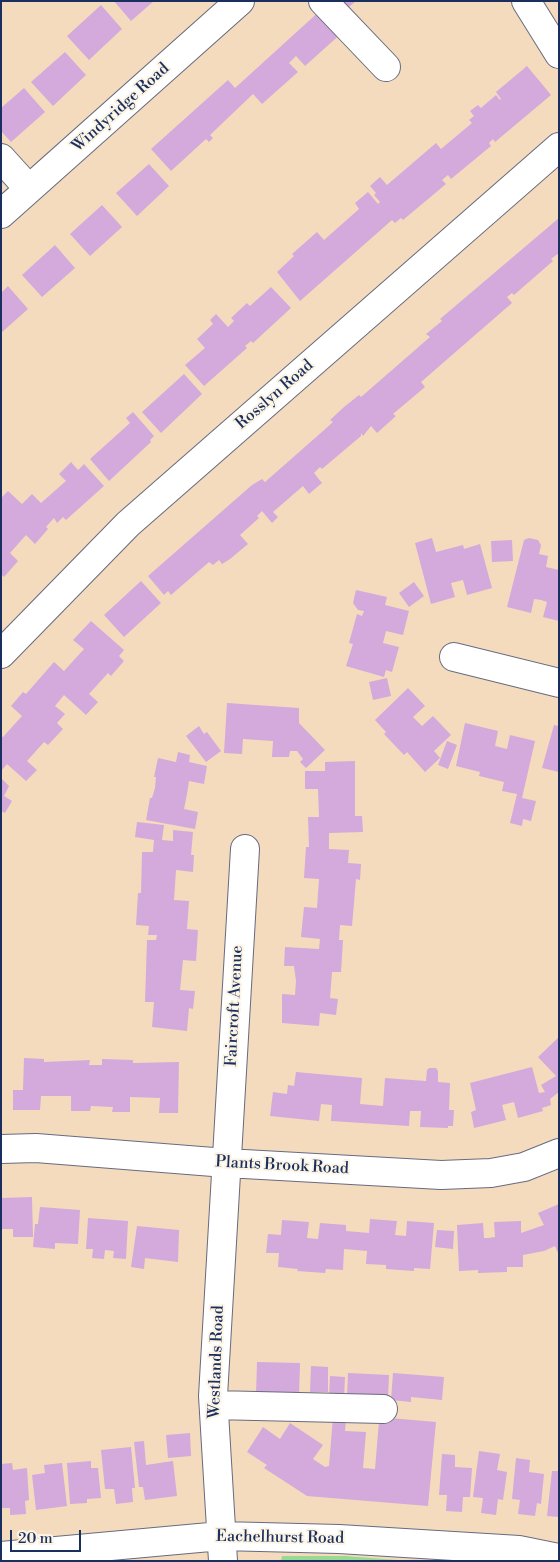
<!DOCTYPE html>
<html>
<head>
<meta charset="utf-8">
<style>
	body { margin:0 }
	#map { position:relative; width:560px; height:1562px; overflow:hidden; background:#f4dbbd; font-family:"Libre Bodoni",serif }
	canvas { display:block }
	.frame { position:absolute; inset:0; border:2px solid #1b2f5e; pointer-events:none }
	.scale { position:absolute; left:10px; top:1530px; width:71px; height:22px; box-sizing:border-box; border:2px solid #1b2f5e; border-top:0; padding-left:6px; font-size:15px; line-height:18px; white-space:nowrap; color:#1b2f5e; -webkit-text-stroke:4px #fcf5e5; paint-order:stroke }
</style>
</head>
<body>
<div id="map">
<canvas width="560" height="1562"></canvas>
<div class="frame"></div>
<div class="scale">20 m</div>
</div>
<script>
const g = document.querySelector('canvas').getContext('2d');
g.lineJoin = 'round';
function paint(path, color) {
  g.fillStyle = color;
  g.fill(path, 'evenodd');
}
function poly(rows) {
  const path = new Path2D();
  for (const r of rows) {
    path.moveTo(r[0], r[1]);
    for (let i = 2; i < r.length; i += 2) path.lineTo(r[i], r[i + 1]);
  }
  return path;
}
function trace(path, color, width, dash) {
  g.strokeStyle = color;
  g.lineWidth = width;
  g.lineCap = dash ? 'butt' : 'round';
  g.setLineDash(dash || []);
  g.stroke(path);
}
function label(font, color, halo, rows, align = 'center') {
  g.font = font + ' "Libre Bodoni",serif';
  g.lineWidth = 4;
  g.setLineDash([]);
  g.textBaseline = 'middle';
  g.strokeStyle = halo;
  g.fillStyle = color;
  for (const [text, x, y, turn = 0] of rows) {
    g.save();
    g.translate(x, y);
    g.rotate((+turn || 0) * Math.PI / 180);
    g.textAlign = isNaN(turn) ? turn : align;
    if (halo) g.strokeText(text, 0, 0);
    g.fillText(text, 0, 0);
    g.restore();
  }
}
paint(poly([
	[282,1556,345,1556,410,1561,281,1561]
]), '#98da91');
paint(poly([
	[114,1,154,1,131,21],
	[332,1,356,1,342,13],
	[101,5,122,29,89,60,67,36],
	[323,8,344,31,305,66,296,56,289,63,298,72,262,104,253,94,210,135,213,138,209,142,206,139,171,171,151,149,228,80,235,88],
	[65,52,86,75,53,106,31,82],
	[527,66,551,95,495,142,493,139,489,143,491,146,451,179,448,175,442,180,446,184,403,220,401,218,395,223,392,220,300,301,277,272,294,256,292,254,317,232,324,240,359,209,355,203,368,192,378,204,380,202,374,195,376,193,370,186,380,177,387,185,436,143,441,149,472,123,469,120,474,116,470,111,478,105,481,108,496,95,500,100,501,99,496,92],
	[24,88,45,112,11,142,1,131,1,108],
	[149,164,169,186,137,216,116,193],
	[102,205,122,227,90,256,70,234],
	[559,218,559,253,551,259,553,261,514,295,512,293,507,297,512,303,421,382,425,387,393,414,396,416,377,433,371,426,363,436,361,433,361,436,322,469,320,467,314,473,322,483,309,494,303,486,273,512,278,517,272,523,262,511,257,516,259,518,240,535,248,544,230,559,222,564,219,560,213,565,209,562,171,595,168,591,164,595,148,576,252,485,262,479,265,482,323,431,333,422,330,420,344,407,359,395,361,397,430,337,426,334,442,321,440,319],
	[55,245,75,268,42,297,22,275],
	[8,286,28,309,1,333,1,293],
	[271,287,291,308,253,343,251,341,245,346,247,348,204,386,185,365,205,348,197,339,213,324,210,320,216,314,228,327,234,321,231,318,247,303,250,306],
	[184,374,202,394,161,433,142,412],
	[133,412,154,436,150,440,151,442,109,481,90,459,130,423,126,418],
	[71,462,78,470,84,464,104,486,66,520,63,517,57,523,54,518,46,527,48,529,35,544,26,535,10,553,18,561,4,577,1,574,1,498,8,491,22,504,32,494,41,503,66,481,59,474],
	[432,538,436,552,463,545,464,549,480,544,492,588,467,595,463,580,451,583,455,597,431,604,415,543],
	[529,538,538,540,541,545,539,554,548,556,546,567,559,570,559,621,543,617,547,602,541,600,534,599,531,613,507,607,524,540],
	[512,540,513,561,492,562,491,541],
	[141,581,161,603,124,637,104,615],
	[414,582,424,596,409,607,399,593],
	[356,590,387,597,385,605,409,611,403,635,386,631,383,643,399,647,392,672,386,670,384,677,346,666,353,644,349,643,357,614,362,616,364,611,358,610,353,603],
	[91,621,124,650,119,656,124,661,111,676,108,673,89,694,98,702,86,715,64,695,55,706,65,714,57,723,63,729,48,745,44,742,27,761,37,770,26,781,7,764,1,771,1,736,3,737,22,716,11,706,23,692,26,694,54,662,64,671,84,649,73,640],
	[387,678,391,696,373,700,369,682],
	[408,688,425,706,413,717,422,726,433,716,451,735,434,751,440,758,425,772,407,752,404,755,384,734,386,732,375,720],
	[227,703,299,708,299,723,325,750,306,768,300,762,303,759,297,751,290,751,289,757,272,757,273,741,243,739,242,754,224,753],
	[465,723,498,731,495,746,507,749,510,735,535,741,522,798,536,801,531,821,523,819,522,826,510,823,517,794,502,791,504,782,479,776,480,772,456,766],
	[554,725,559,726,559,772,542,768],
	[199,726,204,734,207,732,221,751,206,762,186,736],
	[447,741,457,745,448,769,438,765],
	[178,752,190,755,189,762,207,766,204,784,189,781,187,794,184,809,198,812,195,829,146,820,150,798,152,798,155,788,156,777,154,777,158,758,176,762],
	[355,761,355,816,362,816,363,832,329,833,329,849,349,850,348,863,361,864,360,880,356,879,352,926,340,925,339,940,343,940,341,972,332,972,330,998,338,999,336,1015,320,1013,319,1026,282,1023,282,994,295,995,296,981,294,966,284,966,285,947,319,949,320,939,301,937,304,907,317,908,319,879,304,878,306,847,309,847,308,817,319,817,318,789,305,789,305,771,325,771,325,762],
	[1,778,9,786,4,796,12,801,5,813,1,811],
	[137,822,164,825,162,840,173,841,173,830,193,832,191,855,194,855,193,872,176,870,174,900,189,901,187,929,198,930,196,961,183,960,180,990,195,991,193,1009,189,1008,187,1031,152,1027,154,1002,145,1002,147,940,156,940,157,935,148,935,149,926,136,925,138,893,141,893,142,852,153,852,154,840,135,837],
	[559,1037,559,1092,550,1099,551,1105,542,1108,543,1111,518,1118,514,1102,502,1105,506,1120,474,1128,471,1112,476,1110,470,1083,532,1067,539,1093,545,1092,541,1085,556,1076,538,1057],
	[24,1058,44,1059,44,1062,90,1060,89,1065,102,1065,102,1059,133,1060,133,1063,179,1062,178,1113,159,1113,160,1098,130,1097,130,1112,112,1112,113,1107,91,1106,90,1111,71,1111,71,1096,41,1096,40,1110,13,1110,13,1090,23,1090],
	[429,1068,436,1068,438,1071,438,1082,450,1083,449,1110,454,1110,453,1126,448,1126,448,1128,420,1127,421,1111,410,1111,409,1126,331,1121,332,1105,321,1104,319,1121,270,1116,273,1092,287,1094,288,1085,294,1086,296,1072,362,1078,360,1104,383,1106,385,1078,426,1081,427,1070],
	[32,1197,33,1237,13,1237,13,1229,1,1229,1,1198],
	[559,1204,559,1255,555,1246,544,1251,523,1255,523,1267,507,1267,507,1272,478,1273,478,1270,459,1271,457,1225,483,1223,484,1238,488,1238,495,1237,494,1222,521,1221,521,1233,544,1225,538,1213],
	[40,1207,80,1210,78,1244,55,1243,55,1249,33,1247,35,1224,38,1224],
	[88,1218,128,1221,126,1259,113,1258,114,1251,105,1250,104,1259,92,1258,93,1249,86,1249],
	[370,1219,397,1221,395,1235,406,1236,407,1221,434,1223,430,1269,414,1268,414,1271,386,1269,386,1265,366,1264,367,1251,344,1249,343,1270,326,1269,325,1273,297,1271,298,1269,278,1267,279,1253,266,1253,268,1234,281,1235,282,1220,309,1222,307,1238,318,1239,320,1223,346,1225,346,1231,369,1233],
	[137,1226,179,1230,178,1262,145,1258,144,1269,131,1267],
	[437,1230,454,1231,453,1249,435,1247],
	[257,1362,300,1363,299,1396,256,1395],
	[311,1366,328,1367,328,1392,310,1392],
	[348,1373,389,1375,388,1399,347,1397],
	[393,1373,444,1377,442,1400,411,1397,411,1402,391,1400],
	[330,1376,345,1377,344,1398,329,1397],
	[333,1417,346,1418,345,1431,366,1432,363,1468,375,1469,379,1421,389,1421,390,1418,436,1422,428,1506,307,1496,264,1468,267,1465,247,1452,263,1427,280,1439,290,1423,323,1445,313,1459,325,1467,329,1466],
	[190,1433,191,1456,168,1458,166,1435],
	[144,1441,146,1465,173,1461,177,1496,145,1500,143,1487,139,1487,134,1442],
	[131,1447,135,1488,132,1488,133,1502,116,1504,114,1489,105,1489,101,1450],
	[479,1451,500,1454,497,1470,507,1472,503,1500,498,1499,496,1515,481,1513,483,1498,473,1497],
	[442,1454,455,1455,455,1467,472,1468,470,1497,463,1497,462,1512,446,1511,447,1495,439,1495],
	[516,1458,530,1460,529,1472,544,1474,541,1504,537,1503,535,1516,518,1514,520,1500,512,1499],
	[91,1461,91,1468,98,1468,101,1498,87,1499,87,1503,70,1504,67,1463],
	[12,1463,13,1470,27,1468,29,1500,25,1501,26,1514,10,1515,10,1508,1,1508,1,1464],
	[62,1463,67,1506,36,1510,32,1475,45,1473,44,1465],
	[552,1471,559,1471,559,1517,547,1516]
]), '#d4a9dc');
const minor = poly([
	[323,1,386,67],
	[526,1,559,54],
	[1,158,29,189],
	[1,214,240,1],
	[1,654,128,524,559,147],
	[454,657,559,683],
	[1,1149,36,1148,226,1163,441,1175,491,1173,524,1167,559,1153],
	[214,1405,383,1409],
	[1,1556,221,1536,339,1539,519,1550,559,1558],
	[223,1561,213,1396,245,849]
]);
trace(minor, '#676b7f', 30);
trace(minor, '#fff', 28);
label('16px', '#1b2f5e', '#fcf5e5', [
	["Windyridge Road",121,108,-42],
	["Rosslyn Road",275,395,-41],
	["Faircroft Avenue",235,1006,-87],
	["Plants Brook Road",282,1166,3],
	["Westlands Road",217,1362,-88],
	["Eachelhurst Road",280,1538,1]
]);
</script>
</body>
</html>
